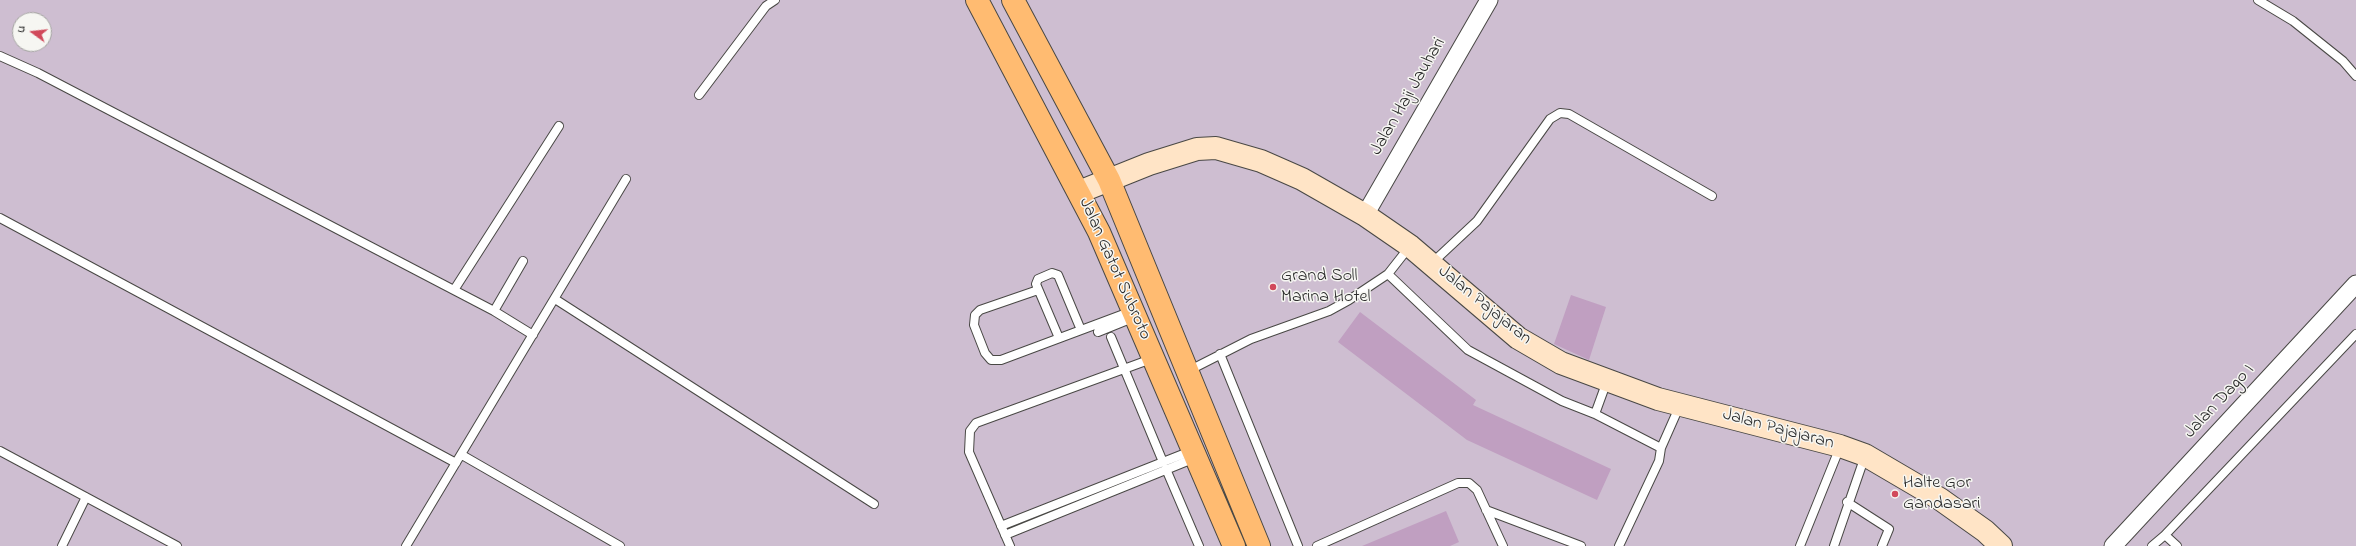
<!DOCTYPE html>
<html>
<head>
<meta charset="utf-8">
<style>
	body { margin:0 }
	#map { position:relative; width:2356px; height:546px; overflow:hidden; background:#f1ead6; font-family:"Indie Flower",sans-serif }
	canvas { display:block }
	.north { position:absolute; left:12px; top:12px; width:40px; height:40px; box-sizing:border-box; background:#f6f6f2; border:1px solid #a5a5a2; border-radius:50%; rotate:285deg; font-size:11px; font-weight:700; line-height:16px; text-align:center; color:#2b2b2b }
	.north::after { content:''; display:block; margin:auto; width:14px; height:18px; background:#d1495b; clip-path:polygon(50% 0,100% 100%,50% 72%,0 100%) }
</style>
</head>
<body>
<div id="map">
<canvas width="2356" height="546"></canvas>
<div class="north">U</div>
</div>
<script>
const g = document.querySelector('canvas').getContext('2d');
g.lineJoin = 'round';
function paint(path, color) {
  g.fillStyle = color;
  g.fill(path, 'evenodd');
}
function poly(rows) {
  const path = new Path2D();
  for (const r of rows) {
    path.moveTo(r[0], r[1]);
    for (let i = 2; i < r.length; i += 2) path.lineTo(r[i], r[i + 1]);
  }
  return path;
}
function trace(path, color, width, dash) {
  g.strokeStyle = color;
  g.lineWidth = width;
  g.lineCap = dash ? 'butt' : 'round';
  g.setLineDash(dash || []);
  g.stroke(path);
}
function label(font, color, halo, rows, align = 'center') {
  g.font = font + ' "Indie Flower",sans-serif';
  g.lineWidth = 3;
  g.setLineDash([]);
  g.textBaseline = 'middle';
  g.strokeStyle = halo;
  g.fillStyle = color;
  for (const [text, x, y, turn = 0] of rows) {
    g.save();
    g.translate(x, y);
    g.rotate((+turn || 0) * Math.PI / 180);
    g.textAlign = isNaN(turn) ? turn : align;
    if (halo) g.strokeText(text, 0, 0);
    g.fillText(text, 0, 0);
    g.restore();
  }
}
paint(poly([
	[0,0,2356,0,2356,546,0,546],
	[20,20,44,20,44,44,20,44]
]), '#cebed1');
paint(poly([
	[1571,295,1606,307,1589,360,1554,344],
	[1360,312,1476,400,1473,405,1611,469,1597,500,1467,440,1338,342],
	[1446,511,1459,542,1450,546,1362,546]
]), '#c09fc1');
const service = poly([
	[2258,0,2293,21,2343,61,2356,76],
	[0,56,38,73,494,311,533,335],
	[699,95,766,6,775,0],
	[0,218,456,463],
	[1431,264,1477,221,1550,119,1560,113,1569,114,1712,196],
	[1388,274,1468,350,1562,401,1595,414,1661,448],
	[454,290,559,126],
	[1038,290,980,310,975,315,974,325,985,353,991,360,1001,360,1132,311],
	[555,299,874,504],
	[494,311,523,261],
	[1098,332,1135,317],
	[1111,337,1163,462],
	[1059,338,1036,284,1038,279,1052,273,1058,275,1081,330],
	[1220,354,1298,546],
	[1188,371,1251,339,1329,311,1349,300,1388,274,1410,246],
	[1595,414,1607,381],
	[0,451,177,546],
	[462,455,620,546],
	[1166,469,1199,546],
	[1847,502,1889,529,1882,546],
	[1486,510,1581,546],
	[1001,526,1191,451],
	[1005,535,1195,458],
	[62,546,86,497],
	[406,546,626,179],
	[1010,546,969,452,970,431,976,423,1154,358],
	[1317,546,1458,483,1469,483,1477,490,1503,546],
	[1619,546,1659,461,1661,448,1680,405],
	[1800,546,1840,447],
	[1834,546,1865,456],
	[2152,546,2165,535],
	[2177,546,2165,535,2356,334]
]);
const minor = poly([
	[1365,215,1489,0],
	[2113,546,2356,284]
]);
const secondary = poly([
	[1079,192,1149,164,1197,149,1216,148,1261,161,1302,179,1365,215,1410,246,1518,338,1561,363,1658,399,1840,446,1865,455,1940,499,1985,531,2001,546]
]);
const trunk = poly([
	[977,0,1099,232,1234,546],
	[1013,0,1109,180,1259,546]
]);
trace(service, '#494845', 10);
trace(minor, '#494845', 19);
trace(secondary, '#494845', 24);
trace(trunk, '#494845', 24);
trace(service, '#fff', 8);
trace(minor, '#fff', 17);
trace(secondary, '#ffe4c6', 22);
trace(trunk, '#ffbb71', 22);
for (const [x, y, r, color] of [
	[1273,287,4,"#d1495b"],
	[1895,494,4,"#d1495b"]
]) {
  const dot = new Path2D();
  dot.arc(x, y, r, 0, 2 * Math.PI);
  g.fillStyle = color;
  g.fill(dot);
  trace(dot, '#f6f6f2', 1.5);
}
label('18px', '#2b2b2b', '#f6f6f2', [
	["Jalan Haji Jauhari",1409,97,-60],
	["Jalan Gatot Subroto",1114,269,66],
	["Jalan Pajajaran",1484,306,39],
	["Jalan Dago I",2220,402,-47],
	["Jalan Pajajaran",1778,430,15]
]);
label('18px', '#2b2b2b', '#f6f6f2', [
	["Grand Soll",1281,277],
	["Marina Hotel",1281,298],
	["Halte Gor",1903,484],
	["Gandasari",1903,505]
], 'left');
</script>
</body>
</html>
